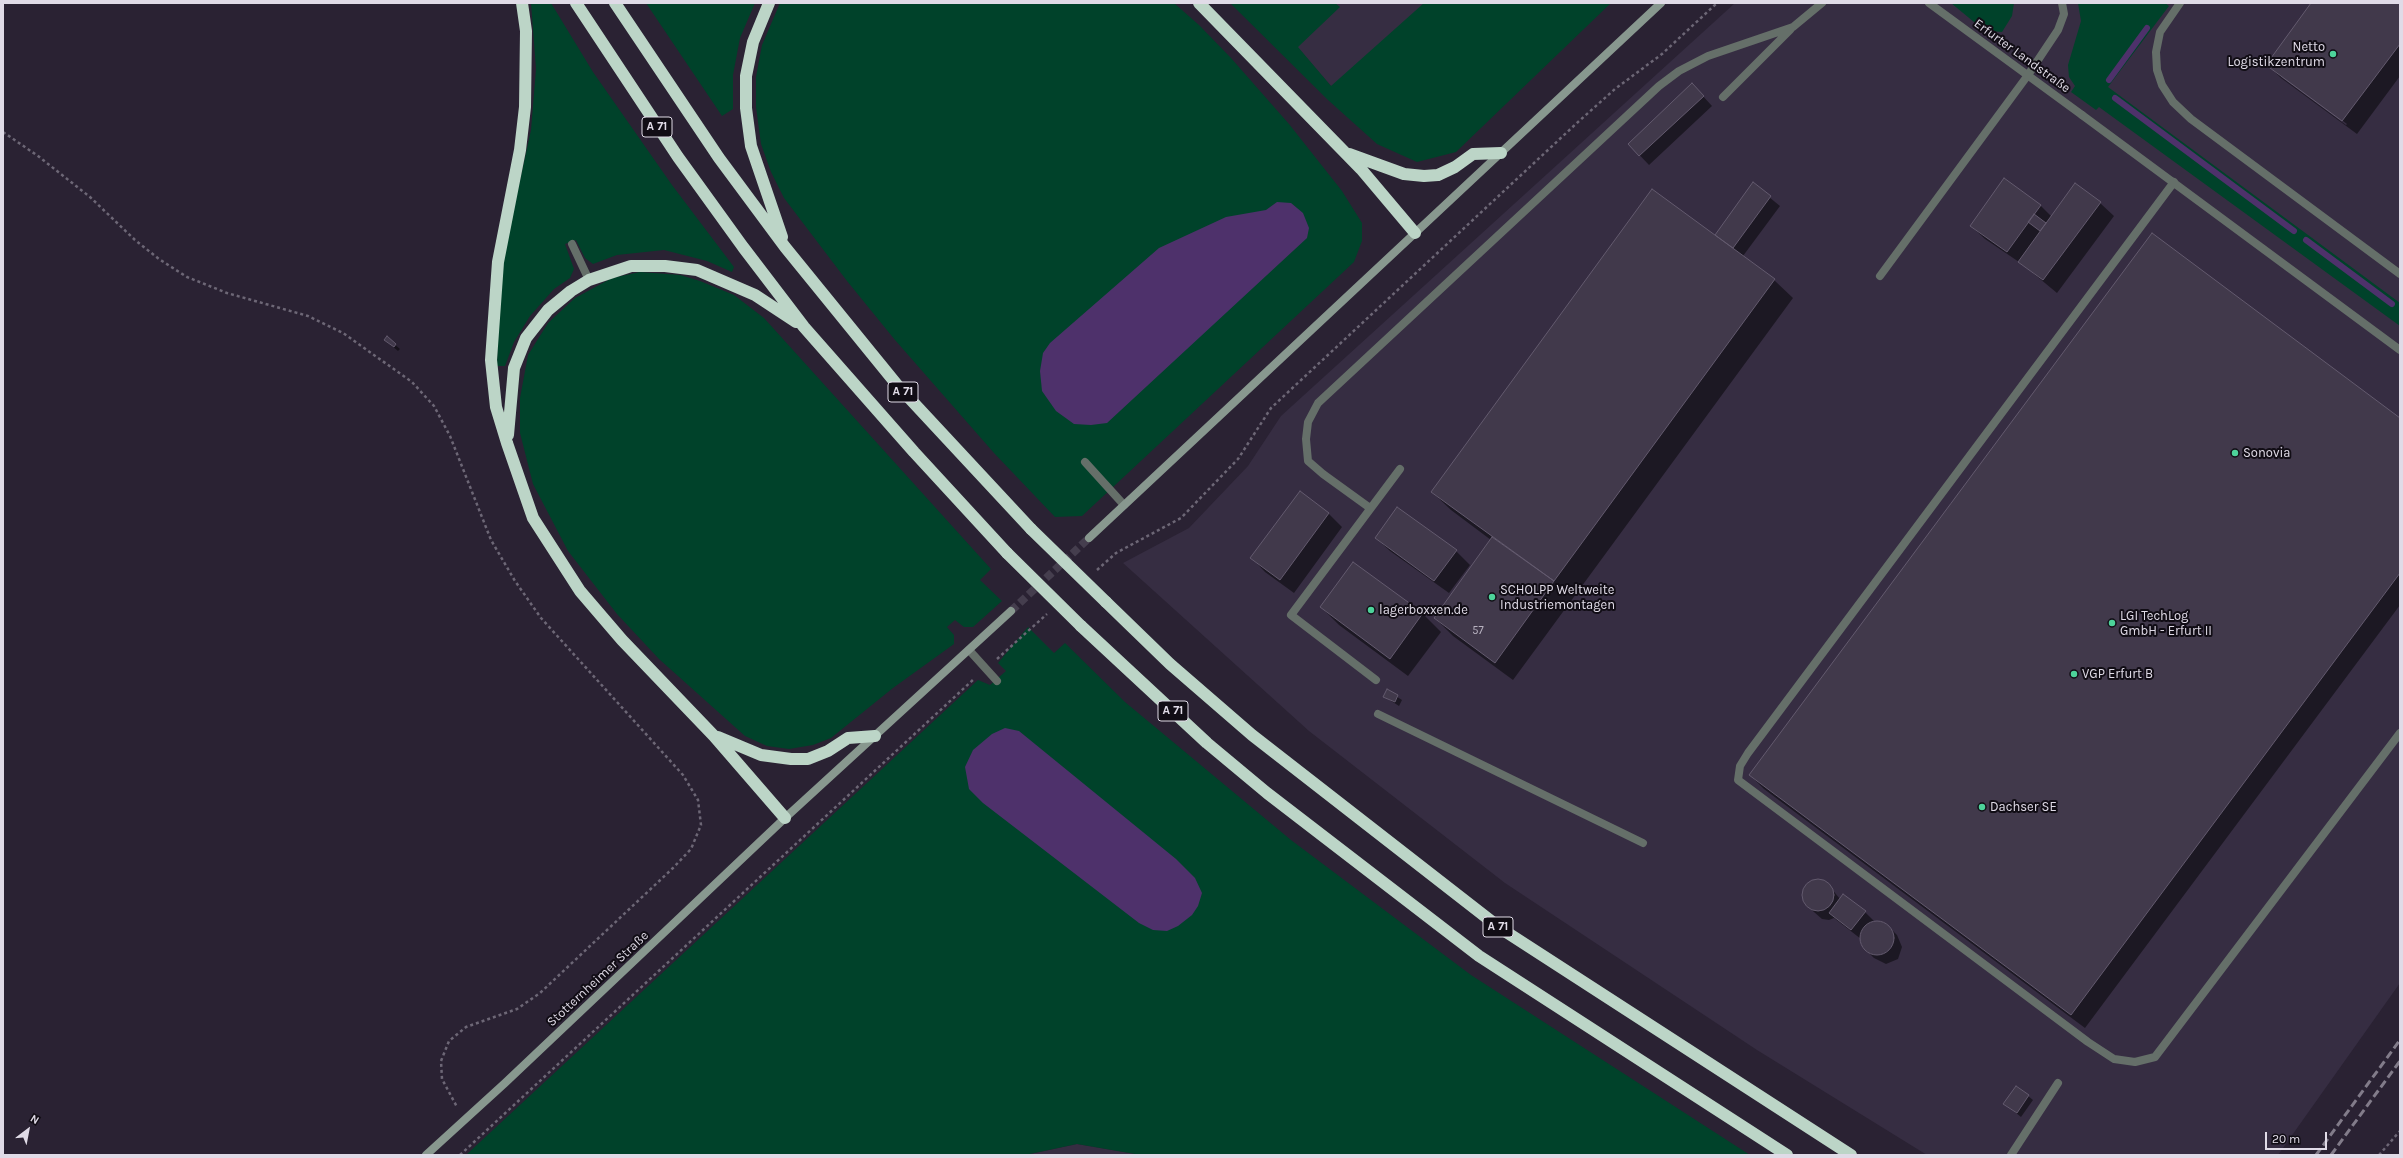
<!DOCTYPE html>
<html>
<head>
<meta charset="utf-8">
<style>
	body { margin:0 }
	#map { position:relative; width:2403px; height:1158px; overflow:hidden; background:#2a2233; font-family:Karla,sans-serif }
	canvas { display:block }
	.frame { position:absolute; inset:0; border:4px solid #e0dbe7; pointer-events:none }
	.north { position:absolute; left:8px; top:1110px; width:40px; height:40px; -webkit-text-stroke:3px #110d15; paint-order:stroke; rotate:32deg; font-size:11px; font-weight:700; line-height:16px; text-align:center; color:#e0dbe7 }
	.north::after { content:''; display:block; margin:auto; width:14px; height:18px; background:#e0dbe7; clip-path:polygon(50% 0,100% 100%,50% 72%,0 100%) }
	.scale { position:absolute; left:2265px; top:1132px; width:62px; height:18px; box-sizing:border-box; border:2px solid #e0dbe7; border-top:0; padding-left:5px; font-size:12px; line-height:14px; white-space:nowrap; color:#e0dbe7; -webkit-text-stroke:3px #110d15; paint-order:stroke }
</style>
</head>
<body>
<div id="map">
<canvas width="2403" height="1158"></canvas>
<div class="frame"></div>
<div class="north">N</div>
<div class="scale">20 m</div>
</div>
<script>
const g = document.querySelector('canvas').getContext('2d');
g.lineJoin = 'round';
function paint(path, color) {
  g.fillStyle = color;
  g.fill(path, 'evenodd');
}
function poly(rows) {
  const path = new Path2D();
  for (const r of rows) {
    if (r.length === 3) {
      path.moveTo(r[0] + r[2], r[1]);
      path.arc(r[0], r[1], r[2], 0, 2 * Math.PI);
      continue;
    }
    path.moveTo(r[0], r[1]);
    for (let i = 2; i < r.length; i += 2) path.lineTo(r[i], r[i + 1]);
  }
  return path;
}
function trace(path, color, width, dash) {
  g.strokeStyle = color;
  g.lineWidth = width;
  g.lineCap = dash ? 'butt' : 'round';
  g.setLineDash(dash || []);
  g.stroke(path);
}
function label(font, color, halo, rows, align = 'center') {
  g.font = font + ' Karla,sans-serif';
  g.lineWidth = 4;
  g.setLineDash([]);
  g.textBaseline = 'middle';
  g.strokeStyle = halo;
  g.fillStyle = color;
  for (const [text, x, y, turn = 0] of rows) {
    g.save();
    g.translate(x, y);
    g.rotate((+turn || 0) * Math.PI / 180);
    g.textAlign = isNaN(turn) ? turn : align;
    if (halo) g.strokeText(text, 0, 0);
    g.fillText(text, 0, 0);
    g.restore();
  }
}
paint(poly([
	[1251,3,1600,3,1331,86,1292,41],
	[1735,3,2400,3,2400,983,2278,1155,1927,1155,1757,1050,1505,883,1309,731,1123,563,1189,528,1248,466,1281,416],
	[1077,1144,1141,1155,1026,1155]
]), '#362d42');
paint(poly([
	[531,3,551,3,593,72,672,185,734,267,732,272,707,261,664,250,617,255,593,264,585,258,576,240,565,244,574,269,570,278,554,289,530,316,514,342,505,366,497,366,499,276,531,130,536,69],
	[646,3,755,3,740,38,733,75,733,109,722,116],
	[780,3,1174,3,1199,25,1231,58,1289,124,1342,191,1362,223,1362,241,1354,262,1082,516,1055,517,994,453,895,340,847,281,784,198,771,172,761,144,756,107,756,77,762,45],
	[1230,3,1335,3,1340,7,1298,47,1331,86,1424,3,1611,3,1456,152,1417,162,1377,144,1328,100],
	[1951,3,2014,3,2012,16,2002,32,1990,31,1980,27],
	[2078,3,2165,3,2169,6,2108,87,2400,303,2400,326,2099,107,2096,110,2071,92,2075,86,2069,77,2068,65,2081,21],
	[640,272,680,275,700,281,734,295,764,318,991,569,980,580,1002,601,973,627,964,627,955,620,947,627,954,635,954,644,893,688,831,738,813,745,789,749,767,746,745,736,659,659,617,614,568,551,533,484,520,433,520,398,528,355,548,323,575,298,612,278],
	[1028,627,1054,653,1065,643,1125,702,1291,840,1471,975,1750,1155,1141,1155,1077,1144,1025,1155,466,1155,978,680,990,685,1006,671,998,663]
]), '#00422a');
paint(poly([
	[1277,202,1291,203,1303,213,1309,228,1307,238,1107,423,1091,425,1074,424,1056,411,1042,391,1040,371,1043,353,1050,343,1159,248,1226,217,1266,210],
	[1005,728,1019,731,1176,859,1195,878,1202,893,1198,906,1192,915,1178,926,1167,931,1153,930,1139,923,983,803,969,789,965,767,973,750,992,734]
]), '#4e316b');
paint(poly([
	[2313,3,2400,3,2400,76,2357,134,2281,78,2267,64],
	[2281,74,2347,124,2346,125,2281,77],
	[1701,94,1712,106,1649,165,1629,144],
	[1753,184,1780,206,1743,256,1774,280,1793,298,1513,680,1453,636,1435,618,1491,540,1451,510,1432,492,1719,239],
	[2100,203,2114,216,2057,293,2022,264,1985,239,1971,226,2040,205,2052,217],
	[387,338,400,349,398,351,385,340],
	[2400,419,2400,605,2085,1028,1764,789,1750,775],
	[1300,492,1329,514,1342,527,1294,593,1265,572,1252,558],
	[1376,538,1456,551,1470,565,1449,593,1390,551],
	[1353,563,1423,614,1441,632,1408,676,1339,625,1321,607],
	[1388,691,1402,700,1399,706,1385,697],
	[1820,880,1826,882,1840,899,1865,912,1874,921,1872,924,1877,922,1888,926,1897,935,1902,947,1898,959,1886,964,1874,958,1865,949,1861,939,1834,918,1829,920,1822,919,1806,905,1803,898,1804,891,1813,881],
	[2017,1087,2033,1100,2021,1117,2005,1104]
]), '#0007');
trace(poly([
	[2109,80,2147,28],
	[2115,98,2294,231],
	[2306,240,2392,304]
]), '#4e316b', 6);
const building = poly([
	[2311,3,2400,3,2400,44,2342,121,2266,65,2311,3],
	[1692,83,1704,96,1639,156,1628,144,1692,83],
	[2004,178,2041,205,2007,252,1970,226,2004,178],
	[1753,182,1771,196,1733,248,1715,235,1753,182],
	[2075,183,2101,202,2043,280,2018,262,2075,183],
	[1652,189,1775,279,1554,581,1431,492,1652,189],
	[2034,214,2046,223,2040,231,2028,222,2034,214],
	[2152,233,2400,418,2400,573,2071,1015,1749,775,2152,233],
	[387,336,396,344,394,347,384,340,387,336],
	[1300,491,1329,513,1280,580,1250,558,1300,491],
	[1397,507,1457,550,1434,581,1375,538,1397,507],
	[1492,537,1554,581,1495,663,1434,618,1492,537],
	[1353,562,1423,613,1390,659,1320,607,1353,562],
	[1387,689,1398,695,1395,702,1383,697,1387,689],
	[1818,895,16],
	[1843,894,1866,911,1851,930,1829,913,1843,894],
	[1877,938,17],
	[2016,1086,2029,1095,2017,1113,2003,1104,2016,1086]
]);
paint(building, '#41394b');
trace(building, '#635a6e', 1);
trace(poly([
	[1011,611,1089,538]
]), '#453e4e', 8, [8, 4]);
trace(poly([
	[3,132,38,156,90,197,135,240,159,259,187,277,227,293,308,316,343,333,412,382,434,406,450,436,491,540,515,581,541,618,683,775,698,800,701,825,691,849,673,868,540,993,517,1009,466,1027,449,1041,441,1061,442,1079,457,1107],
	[1097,570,1116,553,1181,518,1238,459,1271,408,1578,122,1615,89,1662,54,1717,3],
	[997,659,1047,614],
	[460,1155,975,678],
	[2379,1155,2400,1131]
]), '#6d6776', 2.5, [3, 3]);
trace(poly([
	[2180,3,2160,32,2156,52,2157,70,2162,85,2173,102,2191,119,2400,274],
	[1723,97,1790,30],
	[2082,115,2400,350],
	[2174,182,1748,753,1740,766,1738,780,2088,1042,2114,1059,2135,1062,2155,1057,2400,733],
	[572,244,589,280],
	[1880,276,2028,75,2058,30,2064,14,2062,3],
	[1085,462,1124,505],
	[1370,508,1323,474,1308,461,1306,439,1308,422,1318,403,1659,86,1679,71,1708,56,1793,27,1822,3],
	[969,650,997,681],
	[1376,680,1291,615,1400,469],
	[1378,714,1643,843]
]), '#656f69', 8);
trace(poly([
	[1929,3,2082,115],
	[2011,1155,2058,1083]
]), '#656f69', 8);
trace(poly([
	[1089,538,1661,3],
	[426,1155,505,1083,785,818,1011,611]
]), '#88988f', 8);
trace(poly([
	[522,3,526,31,525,107,520,150,498,262,491,360,496,407,507,443,533,518,580,591,622,640,714,736,785,818],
	[576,3,678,157,743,247,804,327,914,452,1007,553],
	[615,3,719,158,785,247,898,386,1031,529],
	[769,3,753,42,746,76,746,108,751,146,782,237],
	[1199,3,1361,169,1415,233],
	[1349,154,1404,174,1424,176,1438,175,1455,167,1473,154,1501,153],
	[508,435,514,368,526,338,548,310,571,291,589,280,631,266,665,266,697,270,755,295,796,322],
	[1106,602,1170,664,1252,735,1500,928,1851,1155],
	[1081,626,1207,743,1267,793,1479,956,1787,1155],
	[718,737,761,755,791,759,808,759,828,751,848,738,875,736]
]), '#bcd5c7', 12);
trace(poly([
	[2316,1155,2400,1040],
	[2331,1155,2400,1061]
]), '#827c8a', 3, [8, 4]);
trace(poly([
	[1031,529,1106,602],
	[1007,553,1081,626]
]), '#bcd5c7', 12);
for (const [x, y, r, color] of [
	[2333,54,4,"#4dd39a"],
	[2235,453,4,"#4dd39a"],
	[1492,597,4,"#4dd39a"],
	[1371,610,4,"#4dd39a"],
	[2112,623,4,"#4dd39a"],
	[2074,674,4,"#4dd39a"],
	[1982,807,4,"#4dd39a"]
]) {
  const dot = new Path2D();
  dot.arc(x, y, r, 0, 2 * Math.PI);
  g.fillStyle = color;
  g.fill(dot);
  trace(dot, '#110d15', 1.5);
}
label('11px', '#b8b2c0', null, [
	["57",1478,631]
]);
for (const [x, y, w] of [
	[657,127,30],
	[903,392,30],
	[1173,711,30],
	[1498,927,30]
]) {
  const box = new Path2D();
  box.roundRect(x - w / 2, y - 10, w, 20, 3);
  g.fillStyle = '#110d15';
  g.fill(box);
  trace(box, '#e0dbe7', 1);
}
label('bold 12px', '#e0dbe7', null, [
	["A 71",657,127],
	["A 71",903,392],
	["A 71",1173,711],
	["A 71",1498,927]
]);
label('13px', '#e0dbe7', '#110d15', [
	["Netto",2325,47,"right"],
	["Logistikzentrum",2325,62,"right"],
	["Sonovia",2243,453],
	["SCHOLPP Weltweite",1500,590],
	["Industriemontagen",1500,605],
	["lagerboxxen.de",1379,610],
	["LGI TechLog",2120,616],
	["GmbH - Erfurt II",2120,631],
	["VGP Erfurt B",2082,674],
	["Dachser SE",1990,807]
], 'left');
label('13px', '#e0dbe7', '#110d15', [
	["Erfurter Landstraße",2022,56,36],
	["Stotternheimer Straße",598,979,-43]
]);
</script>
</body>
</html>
